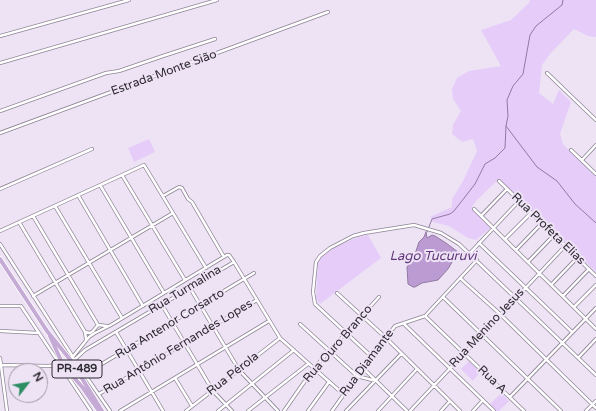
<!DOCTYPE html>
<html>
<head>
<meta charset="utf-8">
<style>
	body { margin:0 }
	#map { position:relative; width:596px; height:411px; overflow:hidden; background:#ede3f5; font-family:"Varela Round",sans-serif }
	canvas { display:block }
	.north { position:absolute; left:8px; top:363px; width:40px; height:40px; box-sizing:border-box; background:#ede3f5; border:1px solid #a199a7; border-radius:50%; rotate:59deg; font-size:11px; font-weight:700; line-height:16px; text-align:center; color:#2e2a31 }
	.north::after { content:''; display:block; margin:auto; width:14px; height:18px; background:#2f8d64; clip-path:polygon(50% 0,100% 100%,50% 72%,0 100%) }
</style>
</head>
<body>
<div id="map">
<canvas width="596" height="411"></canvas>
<div class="north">N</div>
</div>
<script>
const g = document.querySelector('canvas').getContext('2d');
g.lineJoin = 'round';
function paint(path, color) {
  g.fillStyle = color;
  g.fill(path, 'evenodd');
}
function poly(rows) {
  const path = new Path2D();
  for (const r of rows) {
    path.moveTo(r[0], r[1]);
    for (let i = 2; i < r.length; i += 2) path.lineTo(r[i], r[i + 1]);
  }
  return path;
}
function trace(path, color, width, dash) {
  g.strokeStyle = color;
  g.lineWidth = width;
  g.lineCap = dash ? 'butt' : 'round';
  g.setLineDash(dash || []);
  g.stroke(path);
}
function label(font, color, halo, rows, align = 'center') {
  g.font = font + ' "Varela Round",sans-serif';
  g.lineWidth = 4;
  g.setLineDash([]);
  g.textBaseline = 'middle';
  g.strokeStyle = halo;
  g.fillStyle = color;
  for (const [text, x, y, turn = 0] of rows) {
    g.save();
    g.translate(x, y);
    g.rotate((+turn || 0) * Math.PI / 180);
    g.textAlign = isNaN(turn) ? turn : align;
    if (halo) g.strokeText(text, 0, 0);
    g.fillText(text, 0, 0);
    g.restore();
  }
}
paint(poly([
	[529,0,596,0,596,37,588,36,574,29,550,54,542,65,539,93,553,104,559,90,571,102,560,134,563,144,596,177,596,272,499,179,477,200,471,208,490,228,476,240,468,238,449,226,433,222,430,217,452,207,452,199,463,181,477,151,473,139,462,142,452,134,453,125,461,111,453,99,452,89,457,78,469,71,501,66,481,30,511,20,530,2],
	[149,139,155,152,134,162,128,148],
	[368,235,381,258,320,304,316,299,318,262,320,257,337,246,358,237],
	[469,361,480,372,473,381,461,369],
	[501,393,509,401,499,411,496,411,490,404]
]), '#e6cdf9');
const water = poly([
	[426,232,427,238,432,235,435,236,446,243,458,252,448,269,438,280,422,283,415,287,413,287,408,284,407,267,414,257,419,242,424,237,426,232]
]);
paint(water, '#bc9bd3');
trace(water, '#9179a2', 1);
trace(poly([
	[506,126,537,167,557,181,575,204,596,223],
	[427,232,432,219,450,214,454,211,475,184,485,164,495,158,505,148,506,126,508,116,507,100,513,86,523,74,530,35,536,26,562,5,563,0]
]), '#9179a2', 1);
const street = poly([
	[0,36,129,0],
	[0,63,217,0],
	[547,73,596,120],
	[0,111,106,73,119,71,163,56,215,39],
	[0,133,328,12],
	[571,150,596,174],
	[582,160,596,145],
	[122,175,185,280],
	[499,181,596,276],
	[100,185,164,293],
	[0,189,92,149],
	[78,195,143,306],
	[163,196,179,187,182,188,188,199,192,202,224,257],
	[55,206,122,318],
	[474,209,596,329],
	[33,216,98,325,93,331,90,333,85,332],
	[481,216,507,189],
	[19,222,85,332,86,339],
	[0,231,144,165,206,268],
	[505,239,531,213],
	[479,243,572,332],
	[0,244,73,357],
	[516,250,542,223],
	[470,253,519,201],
	[528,262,554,235],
	[460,278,500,314,596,408],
	[551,285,577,258],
	[190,288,239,370,278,411],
	[337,293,385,337,460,411],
	[33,296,173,213],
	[563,296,589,269],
	[443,297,561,411],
	[162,305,213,391,232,411],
	[0,306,21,306,91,411],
	[574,307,596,285],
	[425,316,524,411],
	[403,323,494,411],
	[300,324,357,376,376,381],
	[98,325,107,326],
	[0,331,39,333],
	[116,332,163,411],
	[372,357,315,304,313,292,316,262,320,256,330,248,353,236,364,233,414,225,441,233,459,244,596,375],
	[0,358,7,411],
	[578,358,596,339],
	[74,359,110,411],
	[72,362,85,350,234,262,280,338,343,394],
	[1,365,47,366,63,365,69,366,72,362,71,359,89,337,95,333,111,325,227,255,229,255,234,262],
	[363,368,407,411],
	[85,374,254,273],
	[175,378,192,406],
	[99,394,257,300],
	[510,397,596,308],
	[120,411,269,321],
	[186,411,280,338],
	[218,411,294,350],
	[248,411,308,364],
	[284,411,314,368,379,297],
	[308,411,329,382],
	[332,411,357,376,395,326,425,316,477,260],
	[346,411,401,354],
	[378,411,417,369],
	[410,411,565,246],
	[441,411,450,401],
	[473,411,483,400],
	[586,411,596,401]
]);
const primary = poly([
	[0,259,47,331,72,362,102,411],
	[50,336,63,365,83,388,99,411]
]);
trace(street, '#8e8495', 4);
trace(primary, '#fff', 5.5);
trace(street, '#fff', 2.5);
trace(primary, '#c5aad6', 4);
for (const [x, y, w] of [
	[77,369,50]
]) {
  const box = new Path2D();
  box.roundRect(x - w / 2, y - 9, w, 18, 3);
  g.fillStyle = '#ede3f5';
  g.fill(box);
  trace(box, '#2e2a31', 1);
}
label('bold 11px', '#2e2a31', null, [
	["PR-489",77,369]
]);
label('12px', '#2e2a31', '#ede3f5', [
	["Estrada Monte Sião",164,73,-20],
	["Rua Profeta Elias",548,229,44],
	["Rua Turmalina",185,290,-31],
	["Rua Antenor Corsarto",170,324,-31],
	["Rua Menino Jesus",487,328,-47],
	["Rua Ouro Branco",338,344,-49],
	["Rua Antônio Fernandes Lopes",178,347,-31],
	["Rua Diamante",367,363,-53],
	["Rua Pérola",233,374,-38],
	["Rua A",492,380,44]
]);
label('italic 13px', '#61377b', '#ede3f5', [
	["Lago Tucuruvi",433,257]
]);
</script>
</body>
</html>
